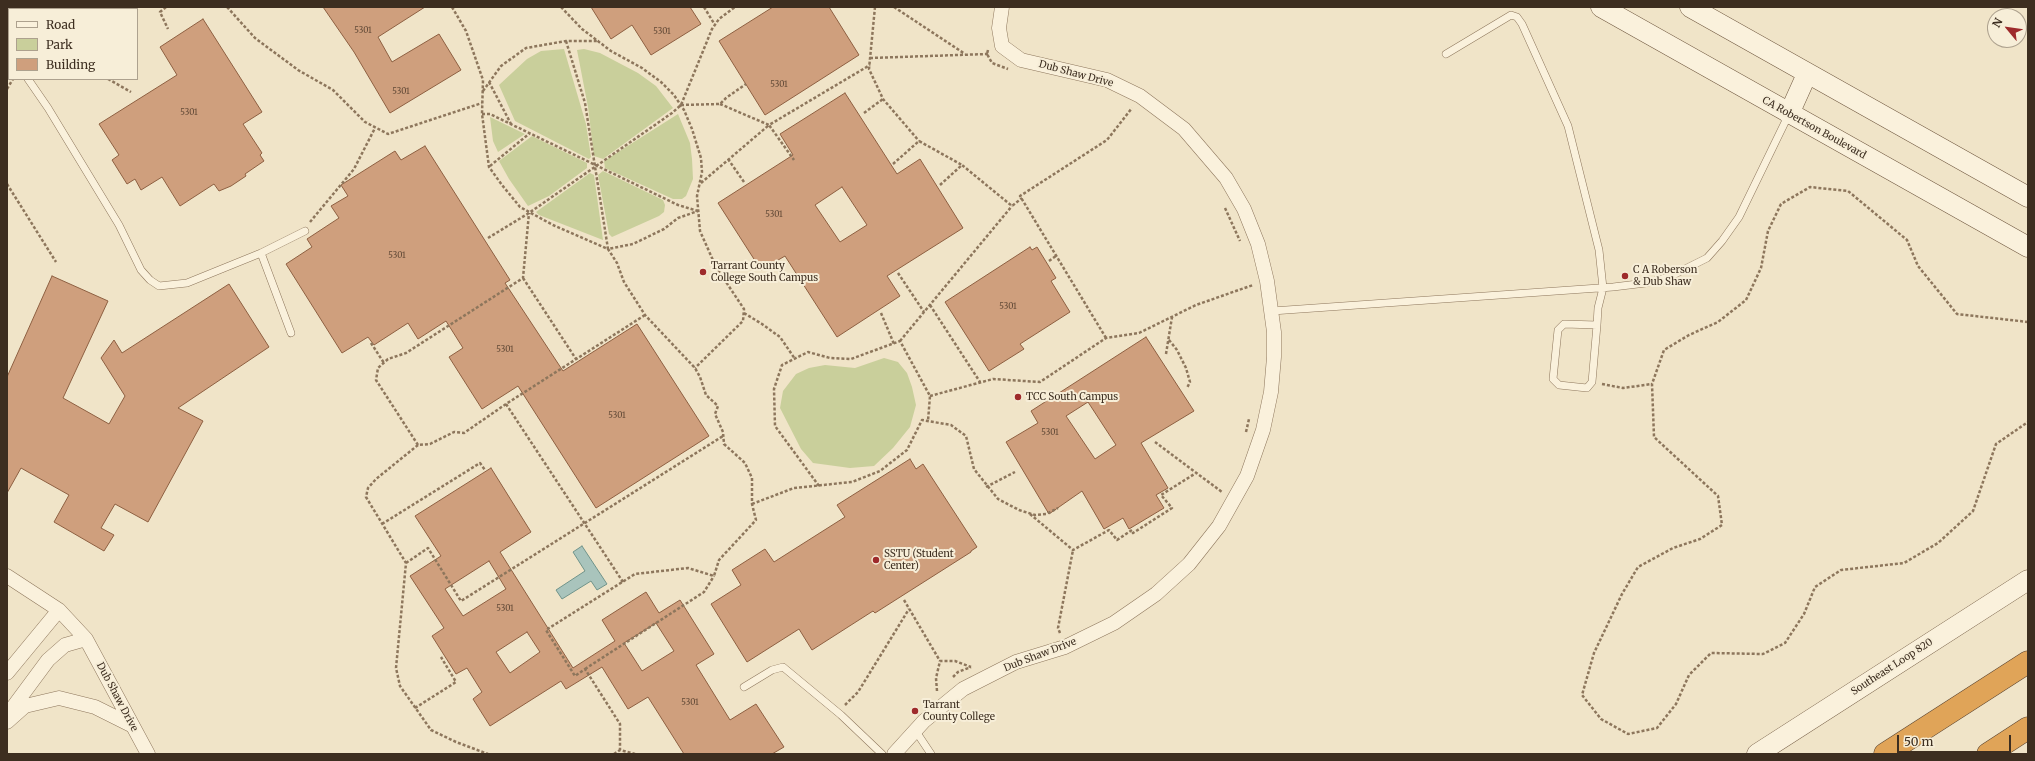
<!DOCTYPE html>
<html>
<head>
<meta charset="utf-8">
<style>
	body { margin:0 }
	#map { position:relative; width:2035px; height:761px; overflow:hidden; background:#f0e4c8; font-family:Merriweather,serif }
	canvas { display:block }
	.frame { position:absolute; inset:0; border:8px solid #3d2e20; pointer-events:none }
	.legend { position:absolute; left:8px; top:8px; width:130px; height:72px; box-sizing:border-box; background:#f7eed8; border:1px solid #ada18e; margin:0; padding:5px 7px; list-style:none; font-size:12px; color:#3d2e20 }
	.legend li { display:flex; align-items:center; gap:8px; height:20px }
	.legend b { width:20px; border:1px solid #ada18e }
	.north { position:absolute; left:1987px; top:8px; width:40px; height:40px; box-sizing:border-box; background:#f7eed8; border:1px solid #ada18e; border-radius:50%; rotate:299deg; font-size:11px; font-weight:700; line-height:16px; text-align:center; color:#3d2e20 }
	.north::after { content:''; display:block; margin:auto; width:14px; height:18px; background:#9e2a2b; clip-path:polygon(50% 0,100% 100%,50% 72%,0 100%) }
	.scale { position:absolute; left:1897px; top:735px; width:114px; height:18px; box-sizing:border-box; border:2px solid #3d2e20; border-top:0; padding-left:5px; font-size:12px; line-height:14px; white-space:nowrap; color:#3d2e20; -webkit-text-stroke:3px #f7eed8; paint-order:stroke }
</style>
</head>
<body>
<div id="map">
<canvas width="2035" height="761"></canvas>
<div class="frame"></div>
<ul class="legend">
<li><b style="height:5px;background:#faf1dc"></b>Road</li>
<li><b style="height:11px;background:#c9cf9b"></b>Park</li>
<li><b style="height:11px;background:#cf9f7d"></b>Building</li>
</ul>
<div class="north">N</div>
<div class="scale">50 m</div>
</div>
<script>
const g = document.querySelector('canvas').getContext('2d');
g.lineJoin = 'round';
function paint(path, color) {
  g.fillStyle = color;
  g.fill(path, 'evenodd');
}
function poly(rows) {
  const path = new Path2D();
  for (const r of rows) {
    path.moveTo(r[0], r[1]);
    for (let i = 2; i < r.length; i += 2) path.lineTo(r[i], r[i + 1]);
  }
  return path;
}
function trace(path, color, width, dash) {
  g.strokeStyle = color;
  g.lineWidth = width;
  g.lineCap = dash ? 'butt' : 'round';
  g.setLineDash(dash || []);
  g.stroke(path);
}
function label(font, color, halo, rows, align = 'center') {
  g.font = font + ' Merriweather,serif';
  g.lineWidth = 4;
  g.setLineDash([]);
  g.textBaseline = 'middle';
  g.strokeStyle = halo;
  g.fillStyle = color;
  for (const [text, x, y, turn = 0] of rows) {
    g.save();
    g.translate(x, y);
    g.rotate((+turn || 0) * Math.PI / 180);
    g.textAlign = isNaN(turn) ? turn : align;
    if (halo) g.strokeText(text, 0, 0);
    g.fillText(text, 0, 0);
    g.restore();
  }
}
paint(poly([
	[564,49,586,124,591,157,589,159,515,121,499,85,527,59,541,51],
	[584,49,600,53,638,73,656,86,673,108,603,159,594,156,588,107,577,50],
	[678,114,690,143,692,159,693,179,686,196,682,199,673,199,605,168,604,161],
	[490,117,525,134,498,152,493,141],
	[532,136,587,163,587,168,549,196,528,206,509,179,499,161],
	[603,171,663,200,665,205,664,212,659,216,612,237,609,234,598,175],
	[590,173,594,175,603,240,539,215,536,212],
	[884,358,898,362,907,373,912,387,916,405,910,427,893,448,874,466,850,468,813,463,801,449,780,408,783,391,796,374,809,368,825,365,855,368]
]), '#c9cf9b');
const water = poly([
	[582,546,607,584,597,590,591,581,562,599,556,590,585,571,573,552,582,546]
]);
paint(water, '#a9c4bc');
trace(water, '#6f938a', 1);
const building = poly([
	[323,7,425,7,378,37,392,62,439,34,461,70,390,113,354,52,323,7],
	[591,7,690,7,701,24,651,55,632,25,611,39,591,7],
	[773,7,829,7,859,55,765,115,719,41,773,7],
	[203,19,262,112,243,124,262,153,260,155,264,161,245,174,246,176,231,186,219,191,214,184,180,206,162,177,141,190,135,179,127,184,112,160,119,155,99,124,177,75,160,47,203,19],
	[845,93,897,174,920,159,963,228,887,276,900,296,837,337,785,256,761,270,718,203,793,155,780,134,845,93],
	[842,187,867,225,840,242,815,205,842,187],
	[425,146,510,280,505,283,563,371,637,324,709,436,596,508,518,386,482,409,449,357,463,348,446,321,418,339,408,323,374,345,368,337,342,353,286,264,312,247,307,239,339,218,331,206,348,196,341,185,395,151,401,160,425,146],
	[1030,247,1032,250,1037,247,1056,278,1051,281,1070,312,1020,344,1024,349,989,371,945,302,1030,247],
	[52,276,108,301,63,398,109,424,125,396,101,358,114,340,122,353,229,284,269,347,178,408,203,421,148,522,115,504,101,528,114,535,104,551,54,522,69,495,21,468,7,493,7,377,52,276],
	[1146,337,1194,411,1141,443,1168,488,1156,495,1164,508,1129,529,1123,518,1104,529,1082,491,1049,514,1006,442,1038,423,1031,411,1146,337],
	[1088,402,1116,445,1095,459,1066,416,1088,402],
	[910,459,916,469,923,464,977,547,971,551,971,552,875,613,873,611,812,650,799,629,747,662,711,604,741,585,732,570,765,549,774,562,845,517,837,505,910,459],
	[491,468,531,532,500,552,573,668,615,641,602,620,646,592,659,613,680,600,714,654,696,665,730,720,756,704,784,747,772,754,684,754,648,697,628,709,602,667,566,689,561,681,490,726,473,699,482,692,467,668,456,674,432,636,444,628,410,576,441,556,415,516,491,468],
	[489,561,506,589,463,616,445,589,489,561],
	[656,623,674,651,642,671,624,643,656,623],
	[527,632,540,652,510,673,496,652,527,632]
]);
paint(building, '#cf9f7d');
trace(building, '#8d5f41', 1);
const lane = poly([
	[26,9,28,7],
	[7,40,9,37],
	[7,49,9,52],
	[1446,54,1511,15,1517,17,1522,24,1568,126,1599,250,1603,288,1598,308,1597,325,1592,382,1587,388,1559,385,1553,379,1558,330,1564,324,1597,325],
	[28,79,48,108,119,225,141,270,150,280,159,286,187,283,261,253,291,333],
	[261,253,305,231],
	[1272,311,1613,287,1646,283,1669,277,1707,258,1722,241,1739,217,1789,114],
	[744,687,772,670,783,667,841,715,882,754],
	[915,730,931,754]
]);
const street = poly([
	[7,576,59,610,86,639,148,754],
	[7,673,59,610],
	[8,714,48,660,65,645,86,639],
	[7,722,25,706,59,698,95,707,133,726],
	[894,754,924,721,963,689,1016,662,1065,647,1114,623,1156,594,1189,564,1219,526,1247,476,1263,430,1271,392,1274,357,1274,332,1267,281,1258,244,1244,209,1226,178,1184,129,1140,96,1107,80,1021,60,1002,46,999,28,1002,7]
]);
const secondary = poly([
	[1601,7,2028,247],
	[1690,7,2028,197],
	[1789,114,1807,74],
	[1757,754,2028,580]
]);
const highway = poly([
	[1885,754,2028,662],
	[1988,754,2028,728]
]);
trace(lane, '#8d765c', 8);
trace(street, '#8d765c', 15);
trace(secondary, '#6f573f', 21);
trace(highway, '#5b4430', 23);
trace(poly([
	[166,7,160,12,168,29],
	[227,7,255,38,298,70,333,90,365,122,388,134,482,103],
	[452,7,466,31,483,80,482,114,489,167,502,185,520,207,553,225,608,249,617,263,624,282,645,315,695,368,700,377,706,395,718,406,715,414,723,432,724,444,745,463,752,478,752,504,756,520,719,560,714,576,688,568,635,574,546,630,575,676,585,669,620,724,620,750,635,754],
	[561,7,582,29,611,51,642,68,661,82,674,95,684,110,692,129,701,158,702,172,697,196,700,231,716,267,744,309,743,321,695,368],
	[704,7,715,25],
	[875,7,869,69,883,99,919,141],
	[894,7,965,54],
	[57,9,59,7],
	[566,41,585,103,608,249,633,244,664,229,678,218,698,211],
	[988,50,987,54,992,63,1008,69],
	[870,58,988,54],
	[108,79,131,92],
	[489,82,511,124],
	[7,89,13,79],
	[483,91,501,66,526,48,566,41,599,41],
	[720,104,769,125,870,65],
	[681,105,720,104,726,98,746,84],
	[864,113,883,99],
	[482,114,490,114,678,205,698,211],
	[728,159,744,182],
	[893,164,919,141,962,165],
	[490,166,530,133],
	[701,183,769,125,794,160],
	[7,184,56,262],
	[940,185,962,165,1012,206,1022,198],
	[1225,208,1240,241],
	[310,222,354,169,375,128],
	[488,238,529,213,672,113,681,105,712,29,719,19,735,7],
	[1049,261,1056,256],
	[898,273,924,312],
	[523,278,576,359],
	[930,305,980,382],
	[744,313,762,324,780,337,795,359],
	[881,313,894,344],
	[2028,322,1957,314,1918,266,1907,240,1848,191,1810,187,1781,204,1768,231,1761,268,1746,300,1718,322,1689,335,1664,350,1652,384,1654,437,1718,496,1722,525,1700,539,1673,548,1638,567,1622,594,1594,653,1582,695,1601,719,1628,734,1657,728,1676,704,1689,675,1711,653,1763,654,1785,643,1804,614,1815,587,1841,570,1904,563,1938,543,1973,511,1996,444,2028,422],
	[1106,338,1020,196,1107,140,1132,108],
	[1169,340,1177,350,1186,368,1190,382,1187,388],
	[900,341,1012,206],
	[371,343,384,363],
	[1166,354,1172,317],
	[1602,384,1623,388,1652,384],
	[930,396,993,379,1040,382,1106,338,1139,333,1196,305,1253,285],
	[506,404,464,433,454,432,430,444,418,445,376,380,378,368,388,359,406,353,523,278,529,213],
	[1246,432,1249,419],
	[1155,442,1222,492],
	[418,445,376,479,368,488,366,497,406,563,396,668,400,686,431,730,456,742,488,754],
	[819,486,775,426,774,389,782,365,808,352,830,358,851,359,900,341,930,396,928,421],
	[986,487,1015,472],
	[752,504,794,488,852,482,880,471,907,450,922,420,951,425,966,436,974,469,998,499,1019,510,1035,515,1046,514,1058,508],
	[1030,514,1073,550,1109,530,1117,540,1132,530,1133,533,1172,508,1161,495,1196,473],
	[382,524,480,463,485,470],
	[406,563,428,548,461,601,723,436],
	[623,582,506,404,645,315],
	[904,600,940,661],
	[1060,633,1058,628,1073,550],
	[585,669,704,592,714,576],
	[953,677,958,672,971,667],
	[937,691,936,678,940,661,955,661,971,667],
	[845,705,858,692,909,609],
	[415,708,456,682,441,657],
	[614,754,620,750]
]), '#8d765c', 2.5, [3, 2]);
trace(lane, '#faf1dc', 7);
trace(street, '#faf1dc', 14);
trace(secondary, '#faf1dc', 20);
trace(highway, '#e0a458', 22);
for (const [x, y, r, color] of [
	[703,272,4,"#9e2a2b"],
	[1625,276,4,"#9e2a2b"],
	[1018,397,4,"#9e2a2b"],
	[876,560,4,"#9e2a2b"],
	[915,711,4,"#9e2a2b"]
]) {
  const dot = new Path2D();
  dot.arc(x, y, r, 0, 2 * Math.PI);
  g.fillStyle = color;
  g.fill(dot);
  trace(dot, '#f7eed8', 1.5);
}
label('8px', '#624a37', null, [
	["5301",363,31],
	["5301",662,32],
	["5301",779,85],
	["5301",401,92],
	["5301",189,113],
	["5301",774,215],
	["5301",397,256],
	["5301",1008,307],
	["5301",505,350],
	["5301",617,416],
	["5301",1050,433],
	["5301",505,609],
	["5301",690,703]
]);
label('10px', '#3d2e20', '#f7eed8', [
	["Dub Shaw Drive",1076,74,15],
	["CA Robertson Boulevard",1814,128,29],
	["Dub Shaw Drive",1040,655,-21],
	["Southeast Loop 820",1892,667,-33],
	["Dub Shaw Drive",117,697,62]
]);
label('10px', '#3d2e20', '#f7eed8', [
	["Tarrant County",711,266],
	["College South Campus",711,278],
	["C A Roberson",1633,270],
	["& Dub Shaw",1633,282],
	["TCC South Campus",1026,397],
	["SSTU (Student",884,554],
	["Center)",884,566],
	["Tarrant",923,705],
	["County College",923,717]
], 'left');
</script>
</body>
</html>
